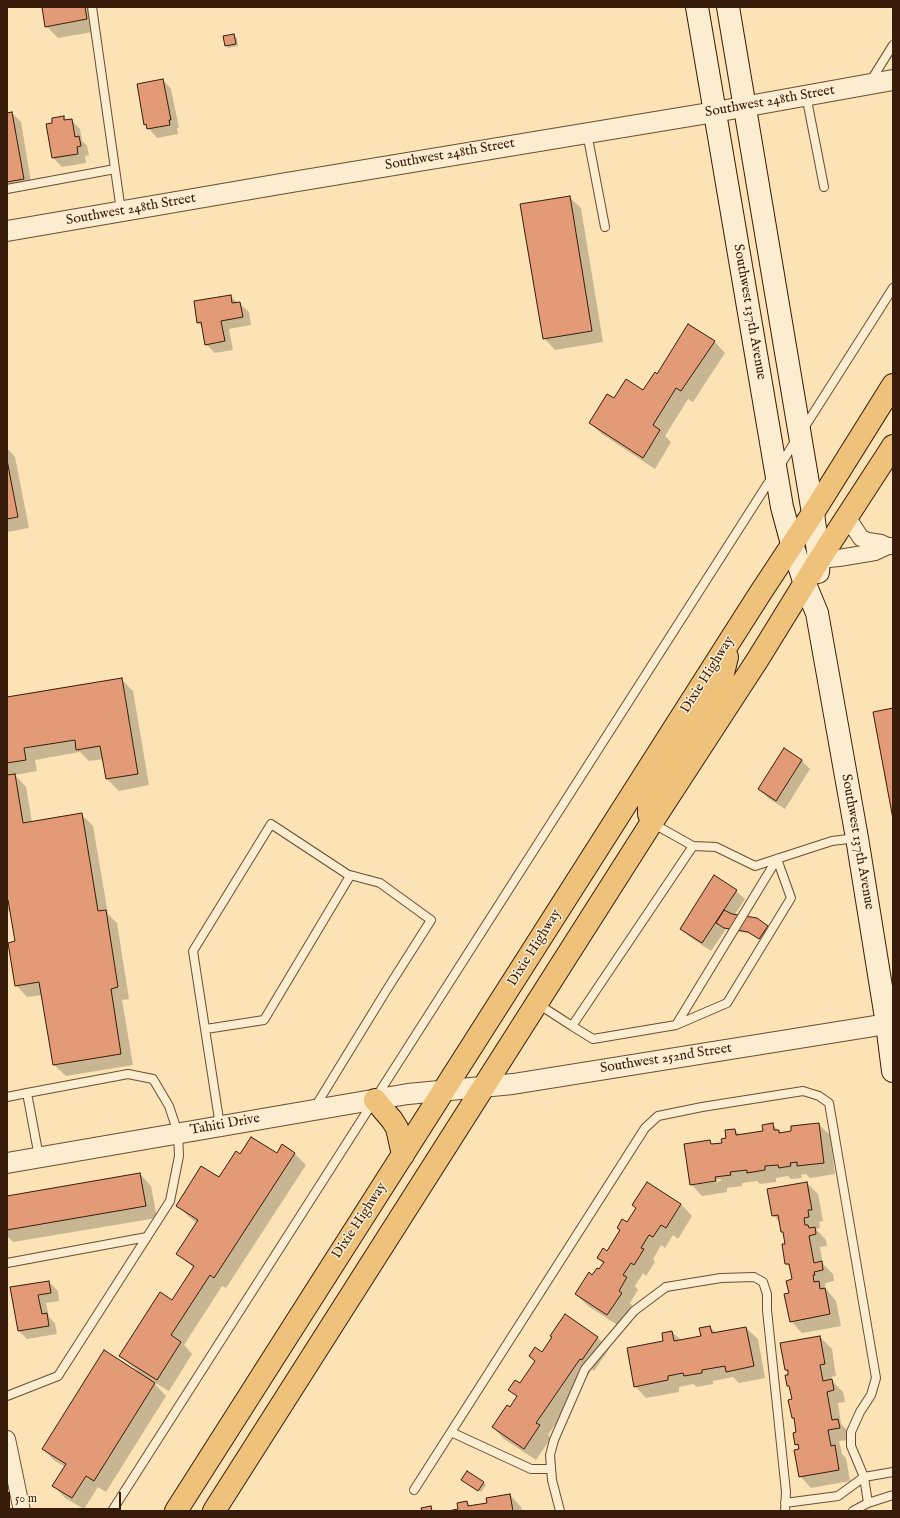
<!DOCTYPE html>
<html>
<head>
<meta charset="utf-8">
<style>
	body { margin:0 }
	#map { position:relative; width:900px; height:1518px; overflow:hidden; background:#fbe3b6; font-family:"IM FELL English",serif }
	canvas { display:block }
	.frame { position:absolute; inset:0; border:8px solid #371c0a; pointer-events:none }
	.scale { position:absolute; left:8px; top:1492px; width:113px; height:18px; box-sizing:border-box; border:2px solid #371c0a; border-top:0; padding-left:5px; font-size:12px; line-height:14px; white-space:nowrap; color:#371c0a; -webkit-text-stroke:3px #fcedd0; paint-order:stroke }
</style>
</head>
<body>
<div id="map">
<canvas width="900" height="1518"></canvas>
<div class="frame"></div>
<div class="scale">50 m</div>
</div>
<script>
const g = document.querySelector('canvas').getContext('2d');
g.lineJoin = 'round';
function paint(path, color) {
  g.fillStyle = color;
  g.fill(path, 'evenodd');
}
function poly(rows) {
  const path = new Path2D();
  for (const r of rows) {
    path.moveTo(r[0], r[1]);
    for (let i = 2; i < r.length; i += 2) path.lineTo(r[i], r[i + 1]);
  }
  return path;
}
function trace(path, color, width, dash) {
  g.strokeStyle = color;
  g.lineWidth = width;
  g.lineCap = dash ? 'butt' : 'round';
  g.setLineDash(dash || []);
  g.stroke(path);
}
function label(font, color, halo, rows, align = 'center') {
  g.font = font + ' "IM FELL English",serif';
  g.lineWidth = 3;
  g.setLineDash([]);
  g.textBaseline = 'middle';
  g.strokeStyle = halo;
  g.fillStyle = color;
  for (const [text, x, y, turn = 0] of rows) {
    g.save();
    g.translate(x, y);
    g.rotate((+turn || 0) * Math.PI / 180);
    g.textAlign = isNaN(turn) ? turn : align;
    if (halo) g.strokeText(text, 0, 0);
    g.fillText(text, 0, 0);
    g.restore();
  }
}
paint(poly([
	[43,7,94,7,98,31,58,38,46,26],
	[234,35,237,38,238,46,228,48,226,45],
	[163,80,171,89,179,128,177,128,178,134,157,138,145,124],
	[12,113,21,122,32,188,7,190,7,114],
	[64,117,67,121,71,120,80,129,82,141,87,146,89,155,85,156,86,163,62,167,53,158,47,124,54,123],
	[569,197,581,208,603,342,555,350,544,338],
	[230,296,249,312,251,325,229,329,233,350,215,353,206,344,203,327,198,323],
	[714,341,725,353,693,402,688,399,665,436,671,442,655,469,602,434,590,423,614,399,644,392,658,375],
	[7,448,15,457,29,528,7,532],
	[121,679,133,691,149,785,119,791,107,779,104,759,89,761,80,752,35,760,37,771,15,775,26,787,32,822,81,814,93,826,108,914,117,923,129,999,122,1000,133,1065,66,1076,54,1065,42,995,27,997,16,985,16,942,11,913,7,910,7,698],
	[784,750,802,761,810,769,785,809,768,798,759,789],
	[736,891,745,899,734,916,767,927,770,929,762,941,752,934,726,929,711,951,690,937,681,929],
	[772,1124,782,1134,818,1124,830,1135,835,1174,810,1178,806,1174,801,1175,802,1178,791,1179,788,1176,776,1178,776,1182,760,1184,757,1181,742,1183,742,1186,727,1188,727,1192,702,1196,691,1184,710,1141,713,1145,723,1144,735,1130,740,1135,764,1132],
	[721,1179,721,1181,699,1184,699,1182],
	[294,1153,306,1165,226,1288,222,1286,184,1345,192,1354,169,1391,152,1381,166,1396,106,1492,98,1487,84,1509,65,1498,54,1486,65,1467,55,1461,43,1449,138,1371,120,1356,173,1301,194,1268,178,1254,197,1223,189,1217,178,1206,219,1178,241,1156],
	[140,1174,151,1186,157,1218,13,1242,7,1236,7,1197],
	[807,1183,818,1194,823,1221,819,1222,820,1228,816,1229,826,1240,827,1246,820,1247,823,1264,833,1274,834,1281,825,1283,826,1286,824,1286,836,1301,841,1326,802,1333,791,1321,793,1280,791,1268,786,1264,786,1244,785,1235,782,1232,780,1222,773,1215],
	[681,1204,692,1216,678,1239,673,1235,665,1248,661,1245,653,1259,655,1262,646,1276,643,1273,635,1286,638,1290,630,1303,632,1305,619,1326,588,1306,576,1294,593,1276,600,1271,604,1264,598,1258,608,1252,621,1231,618,1228],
	[49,1282,58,1291,59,1301,46,1303,49,1317,55,1323,57,1334,27,1339,19,1331,12,1288],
	[710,1327,716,1333,746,1328,758,1339,765,1378,739,1383,733,1377,713,1381,713,1384,697,1387,693,1384,679,1387,679,1392,646,1398,635,1386,672,1332,681,1340,702,1336],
	[597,1337,609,1349,594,1371,592,1369,548,1435,551,1438,536,1460,504,1439,493,1427,510,1409,518,1398,509,1390,520,1385,536,1362,530,1356],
	[820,1337,832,1349,836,1376,831,1377,832,1381,843,1392,845,1402,838,1403,841,1424,849,1432,851,1440,839,1441,842,1454,846,1458,850,1481,811,1488,800,1476,800,1449,796,1444,798,1433,796,1421,792,1418,793,1400,791,1389,788,1386,789,1373,786,1370],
	[465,1482,483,1482,486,1485,481,1492],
	[510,1495,521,1507,522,1511,454,1511,459,1510,466,1502,471,1507,488,1504]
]), '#0003');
const building = poly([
	[42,7,85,7,87,19,45,27,42,7],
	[234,34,236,44,225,46,223,36,234,34],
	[163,79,171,120,169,120,170,125,147,129,146,124,144,125,137,84,163,79],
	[12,112,24,179,7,182,7,113,12,112],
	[64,116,64,120,72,119,75,137,79,136,81,146,77,147,78,154,52,158,46,124,52,123,52,118,64,116],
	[570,196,592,331,543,339,520,204,570,196],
	[231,295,232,303,240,302,243,317,221,321,225,341,205,345,201,322,197,323,194,301,231,295],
	[688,324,715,341,681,391,676,388,653,425,660,430,643,458,589,423,607,394,614,398,626,379,643,390,655,372,657,374,688,324],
	[7,460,18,517,7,519,7,460],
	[122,678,138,774,106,779,100,746,76,750,75,740,24,748,26,760,7,763,7,697,122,678],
	[893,708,893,819,873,712,893,708],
	[784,748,802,760,776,801,758,789,784,748],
	[15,774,23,823,82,813,98,911,106,910,118,987,111,989,121,1054,53,1065,39,982,15,986,8,943,15,941,8,900,7,900,7,775,15,774],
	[714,875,737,890,702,943,680,929,714,875],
	[724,910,732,914,757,918,768,926,759,939,748,932,724,928,716,923,724,910],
	[773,1123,774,1130,779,1130,779,1133,791,1131,791,1126,819,1123,824,1163,797,1166,797,1162,790,1163,791,1166,779,1168,778,1165,765,1166,765,1170,747,1173,747,1170,730,1172,731,1175,715,1177,716,1181,690,1185,684,1144,710,1140,711,1144,722,1143,721,1139,726,1138,725,1130,735,1129,736,1135,763,1131,762,1125,773,1123],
	[251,1137,277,1153,282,1144,295,1153,214,1278,210,1275,171,1335,181,1342,157,1380,119,1356,160,1292,172,1300,194,1266,176,1254,198,1220,176,1206,201,1166,219,1177,236,1151,240,1154,251,1137],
	[140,1173,146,1206,7,1230,7,1196,140,1173],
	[647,1182,681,1204,666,1228,661,1225,653,1237,649,1235,641,1248,644,1249,634,1265,631,1263,623,1275,627,1277,619,1291,622,1293,607,1315,575,1294,589,1272,592,1275,597,1268,599,1269,604,1262,597,1258,603,1248,607,1251,620,1230,617,1228,622,1219,627,1222,636,1208,632,1205,647,1182],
	[807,1182,812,1210,808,1210,809,1217,804,1218,805,1225,808,1225,809,1228,815,1227,816,1234,809,1236,814,1263,822,1261,823,1270,814,1272,815,1275,813,1275,814,1282,819,1281,820,1289,825,1288,830,1314,790,1322,784,1294,789,1293,786,1281,792,1279,789,1264,785,1264,782,1244,785,1244,783,1232,781,1232,778,1215,772,1216,767,1189,807,1182],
	[49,1281,51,1293,38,1295,42,1314,47,1313,49,1326,18,1331,10,1287,49,1281],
	[565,1314,598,1337,582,1360,580,1359,536,1423,540,1425,524,1449,492,1427,507,1405,510,1407,517,1396,508,1390,515,1380,520,1383,535,1361,529,1356,535,1347,542,1352,552,1337,550,1336,565,1314],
	[710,1326,712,1333,746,1327,754,1366,726,1372,725,1366,702,1370,702,1373,684,1376,683,1373,668,1376,668,1380,634,1387,627,1348,663,1341,662,1333,672,1331,674,1341,701,1336,699,1328,710,1326],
	[820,1336,825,1364,820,1365,823,1381,832,1379,834,1390,827,1392,832,1420,838,1419,840,1428,828,1430,831,1446,835,1445,839,1470,799,1477,794,1450,799,1449,798,1444,795,1445,793,1433,796,1432,794,1418,792,1418,788,1400,792,1399,789,1386,787,1386,785,1375,788,1375,788,1370,785,1370,780,1343,820,1336],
	[104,1350,155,1383,94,1481,86,1476,72,1498,52,1486,66,1464,42,1449,104,1350],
	[467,1471,484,1482,478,1491,461,1480,467,1471],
	[510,1494,513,1511,448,1511,458,1509,457,1503,467,1501,468,1506,487,1503,486,1498,510,1494],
	[431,1506,432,1511,422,1511,421,1508,431,1506]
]);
paint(building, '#e39b77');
trace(building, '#371c0a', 1);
const service = poly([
	[92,7,121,211],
	[870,82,893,45],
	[806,95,824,187],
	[587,133,605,227],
	[7,189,115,169],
	[804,428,893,288],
	[779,467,796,440],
	[693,846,716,847,755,866,832,841,856,838],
	[538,1004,572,1026,693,846,652,823],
	[676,1025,727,1003,791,898,777,859],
	[572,1026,593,1039,676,1025,777,859],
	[206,1029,264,1020,350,876,271,824,193,951,220,1126],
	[7,1097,27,1093,39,1157],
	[315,1107,386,991,431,920,380,883,350,875],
	[7,1263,147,1237],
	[7,1396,58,1376,170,1201,179,1156,178,1133,169,1106,153,1079,128,1074,27,1093],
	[451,1432,531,1469,551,1469],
	[414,1490,645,1128,658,1116,702,1107,803,1091,819,1096,829,1103,876,1378,871,1395,860,1412,851,1432,851,1446,864,1477,868,1503],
	[785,1503,838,1496,864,1477,893,1472],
	[112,1511,772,477],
	[560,1511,552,1480,550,1455,554,1440,585,1369,634,1311,666,1287,721,1278,754,1277,763,1282,767,1294,767,1310,786,1492,785,1511],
	[853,1511,868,1503,893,1495]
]);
const minor = poly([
	[847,517,861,538,868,541,881,543,888,546],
	[819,560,839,558,875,552,888,546,893,546],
	[7,1439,22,1511]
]);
const tertiary = poly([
	[7,231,286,183,715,112,893,80],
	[7,1163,349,1104,408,1094,513,1084,887,1024]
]);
const secondary = poly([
	[697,7,782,507,792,544,805,584,817,613,857,838,887,1024,893,1071],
	[728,7,813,513,819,560,818,572]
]);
const trunk = poly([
	[652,822,649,814,649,801,654,789,719,690,727,657],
	[375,1100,392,1120,397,1128,403,1155],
	[176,1511,759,595,813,513,893,385],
	[214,1511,652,822,758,659,819,560,893,446]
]);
trace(service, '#684e35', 10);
trace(minor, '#684e35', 18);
trace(tertiary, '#684e35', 22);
trace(secondary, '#371c0a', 24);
trace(trunk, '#371c0a', 24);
trace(service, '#fcedd0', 8);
trace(minor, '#fcedd0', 16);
trace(tertiary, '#fcedd0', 20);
trace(secondary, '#fcedd0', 22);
trace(trunk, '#eec27b', 22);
label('14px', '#371c0a', '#fcedd0', [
	["Southwest 248th Street",770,102,-10],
	["Southwest 248th Street",450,155,-10],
	["Southwest 248th Street",131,210,-10],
	["Southwest 137th Avenue",749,312,80],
	["Dixie Highway",708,675,-58],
	["Southwest 137th Avenue",857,842,80],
	["Dixie Highway",535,948,-58],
	["Southwest 252nd Street",666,1059,-9],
	["Tahiti Drive",225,1125,-10],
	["Dixie Highway",360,1221,-57]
]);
</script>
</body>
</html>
